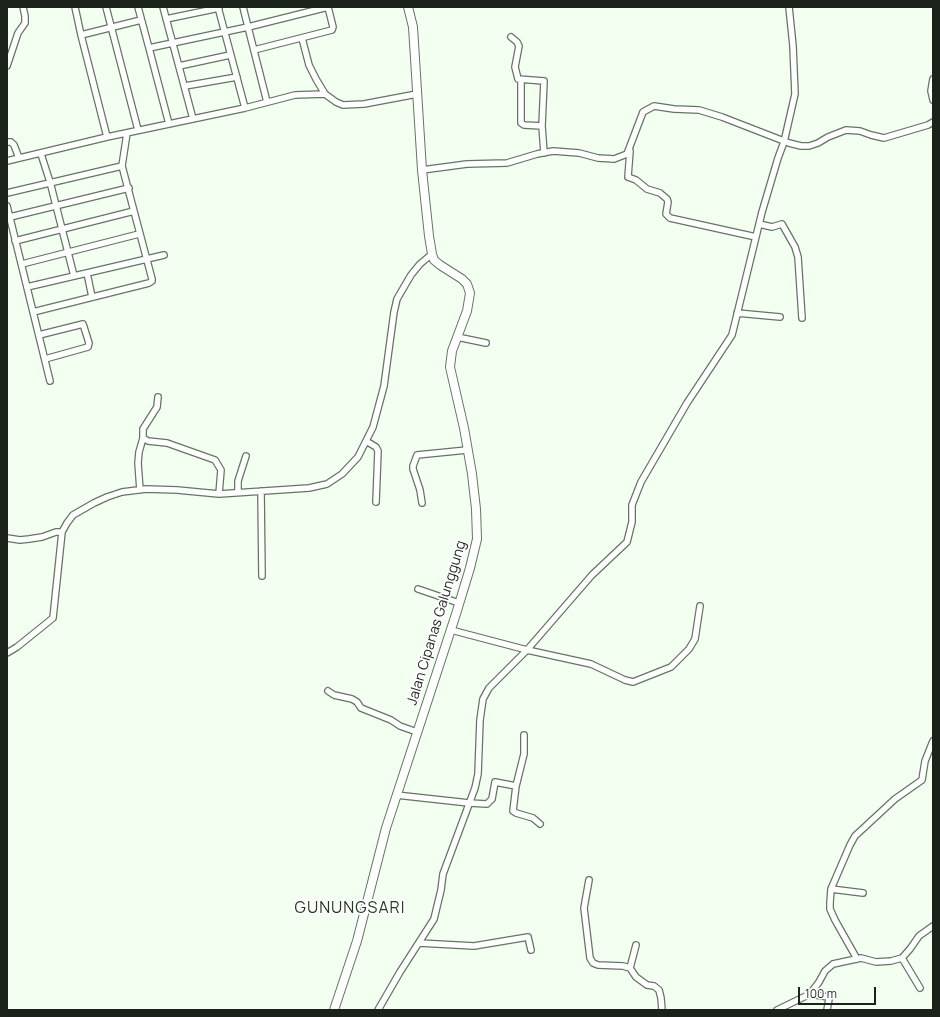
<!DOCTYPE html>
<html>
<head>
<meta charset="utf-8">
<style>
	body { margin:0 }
	#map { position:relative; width:940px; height:1017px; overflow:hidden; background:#f2fff1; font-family:Manrope,sans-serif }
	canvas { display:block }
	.frame { position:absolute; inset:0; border:8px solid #1a221a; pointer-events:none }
	.scale { position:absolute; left:798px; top:987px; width:78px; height:18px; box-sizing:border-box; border:2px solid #1a221a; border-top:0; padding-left:5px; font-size:12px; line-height:14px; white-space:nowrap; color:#1a221a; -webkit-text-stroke:3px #fff; paint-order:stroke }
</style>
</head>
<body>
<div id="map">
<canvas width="940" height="1017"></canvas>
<div class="frame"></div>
<div class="scale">100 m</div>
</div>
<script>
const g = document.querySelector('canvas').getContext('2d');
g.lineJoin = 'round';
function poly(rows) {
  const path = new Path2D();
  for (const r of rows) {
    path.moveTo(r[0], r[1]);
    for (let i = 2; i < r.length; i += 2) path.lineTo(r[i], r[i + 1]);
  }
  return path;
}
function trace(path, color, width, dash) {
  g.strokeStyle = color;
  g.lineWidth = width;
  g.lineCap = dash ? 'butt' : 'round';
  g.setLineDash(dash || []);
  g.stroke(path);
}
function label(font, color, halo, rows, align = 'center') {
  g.font = font + ' Manrope,sans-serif';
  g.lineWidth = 3.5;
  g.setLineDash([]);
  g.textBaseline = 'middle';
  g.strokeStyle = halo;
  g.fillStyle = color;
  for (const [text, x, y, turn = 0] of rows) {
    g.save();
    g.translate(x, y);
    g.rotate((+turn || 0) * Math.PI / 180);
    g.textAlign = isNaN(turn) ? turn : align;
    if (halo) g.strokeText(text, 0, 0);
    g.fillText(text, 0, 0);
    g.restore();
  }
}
const street = poly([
	[75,7,81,35,107,137],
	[106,7,138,130],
	[138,7,149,48,248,27,243,7],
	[163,7,193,119],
	[218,7,245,108],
	[166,19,219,8],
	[81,35,141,20],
	[511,37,517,42,519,46,515,67,518,79,544,81,542,126,544,153],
	[302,38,309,65,316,79,325,94,336,102,343,105,364,104,417,94],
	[149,48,169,124],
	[254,50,332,30,333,27,328,7],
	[7,66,18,33,25,23,25,16,23,7],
	[179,66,230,55],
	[933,79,931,91,933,100],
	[521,80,521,123,524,125,542,126],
	[185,86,237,77],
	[267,102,248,27,328,7],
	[7,142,11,142,14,145,19,158],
	[630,151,628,177,636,180,647,189,660,193,667,199,668,202,666,214,670,218,756,237],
	[41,154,50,182,74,276],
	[7,161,107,137,245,108,295,95,325,94],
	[122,166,127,133],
	[422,170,467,164,507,163,537,154,553,151,579,153,598,158,614,159,627,154,643,112,654,106,674,109,699,110,722,117,789,143,801,146,809,146,818,143,828,137,846,130,860,131,871,135,884,138,928,125,933,122],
	[7,193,122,166,152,279,152,281,149,283,33,312],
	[7,206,50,381],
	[10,217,129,188],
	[759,224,772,227,782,224,795,247,798,257,802,318],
	[15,241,134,211],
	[22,264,139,234],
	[87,273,92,297],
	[27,287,164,255],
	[737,313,780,317],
	[39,335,83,324,89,343,88,347,45,359],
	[457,337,486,343],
	[158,397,157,407,143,429,143,438,148,441,167,443,215,460,221,470,219,494],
	[366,441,376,447,378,451,376,502],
	[140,490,138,463,139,452,143,438],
	[261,491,262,576],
	[238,492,238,481,246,456],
	[422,503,420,490,413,469,413,466,417,455,467,450],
	[7,538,20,540,29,539,42,537,56,532,62,532],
	[418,589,459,603],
	[451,630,527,650,591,664,625,680,633,682,671,667,689,649,695,639,700,606],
	[7,653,17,647,53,618,62,532,67,523,73,515,94,503,107,497,122,492,146,489,177,490,219,494,309,488,327,484,342,474,358,457,373,427,384,386,394,312,397,299,411,275,420,264,432,254],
	[328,691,334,695,352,699,357,702,361,708,391,720,400,726,417,732],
	[516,786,513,811,516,813,533,818,540,824],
	[396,795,469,803,487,804,492,799,495,782,516,786,524,754,524,735],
	[589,880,584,908,590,958,593,963,598,965,623,966,630,968,636,977,647,985,654,986,659,990,661,998,662,1010],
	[831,889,850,845,855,836,895,799,922,780,925,761,933,741],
	[419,943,474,946,528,937,531,950],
	[902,958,920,988],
	[857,959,835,920,830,909,830,903,831,889,863,893],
	[630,968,636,945],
	[810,994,828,997,829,999,827,1010],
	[378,1010,400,972,434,919,441,890,443,874,475,788,478,774,480,720,483,699,489,688,527,650,592,575,627,542,632,522,632,505,641,482,687,403,732,335,762,212,778,158,784,142,795,94,793,46,789,7],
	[777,1010,810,994,819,982,825,971,833,964,861,958,876,962,891,961,902,958,910,949,919,936,933,926]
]);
const secondary = poly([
	[334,1010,357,941,386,828,456,614,470,568,477,539,476,509,472,474,464,428,450,367,452,351,467,311,470,293,467,284,462,279,440,265,434,260,432,254,429,236,422,170,413,27,408,7]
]);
trace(street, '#637662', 8);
trace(secondary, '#637662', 10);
trace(street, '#fff', 5.5);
trace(secondary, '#fff', 8);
label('14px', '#1a221a', '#fff', [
	["Jalan Cipanas Galunggung",437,623,-73]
]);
g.letterSpacing = '1px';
label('16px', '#273827', '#fff', [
	["GUNUNGSARI",350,909]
]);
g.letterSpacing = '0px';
</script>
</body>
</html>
